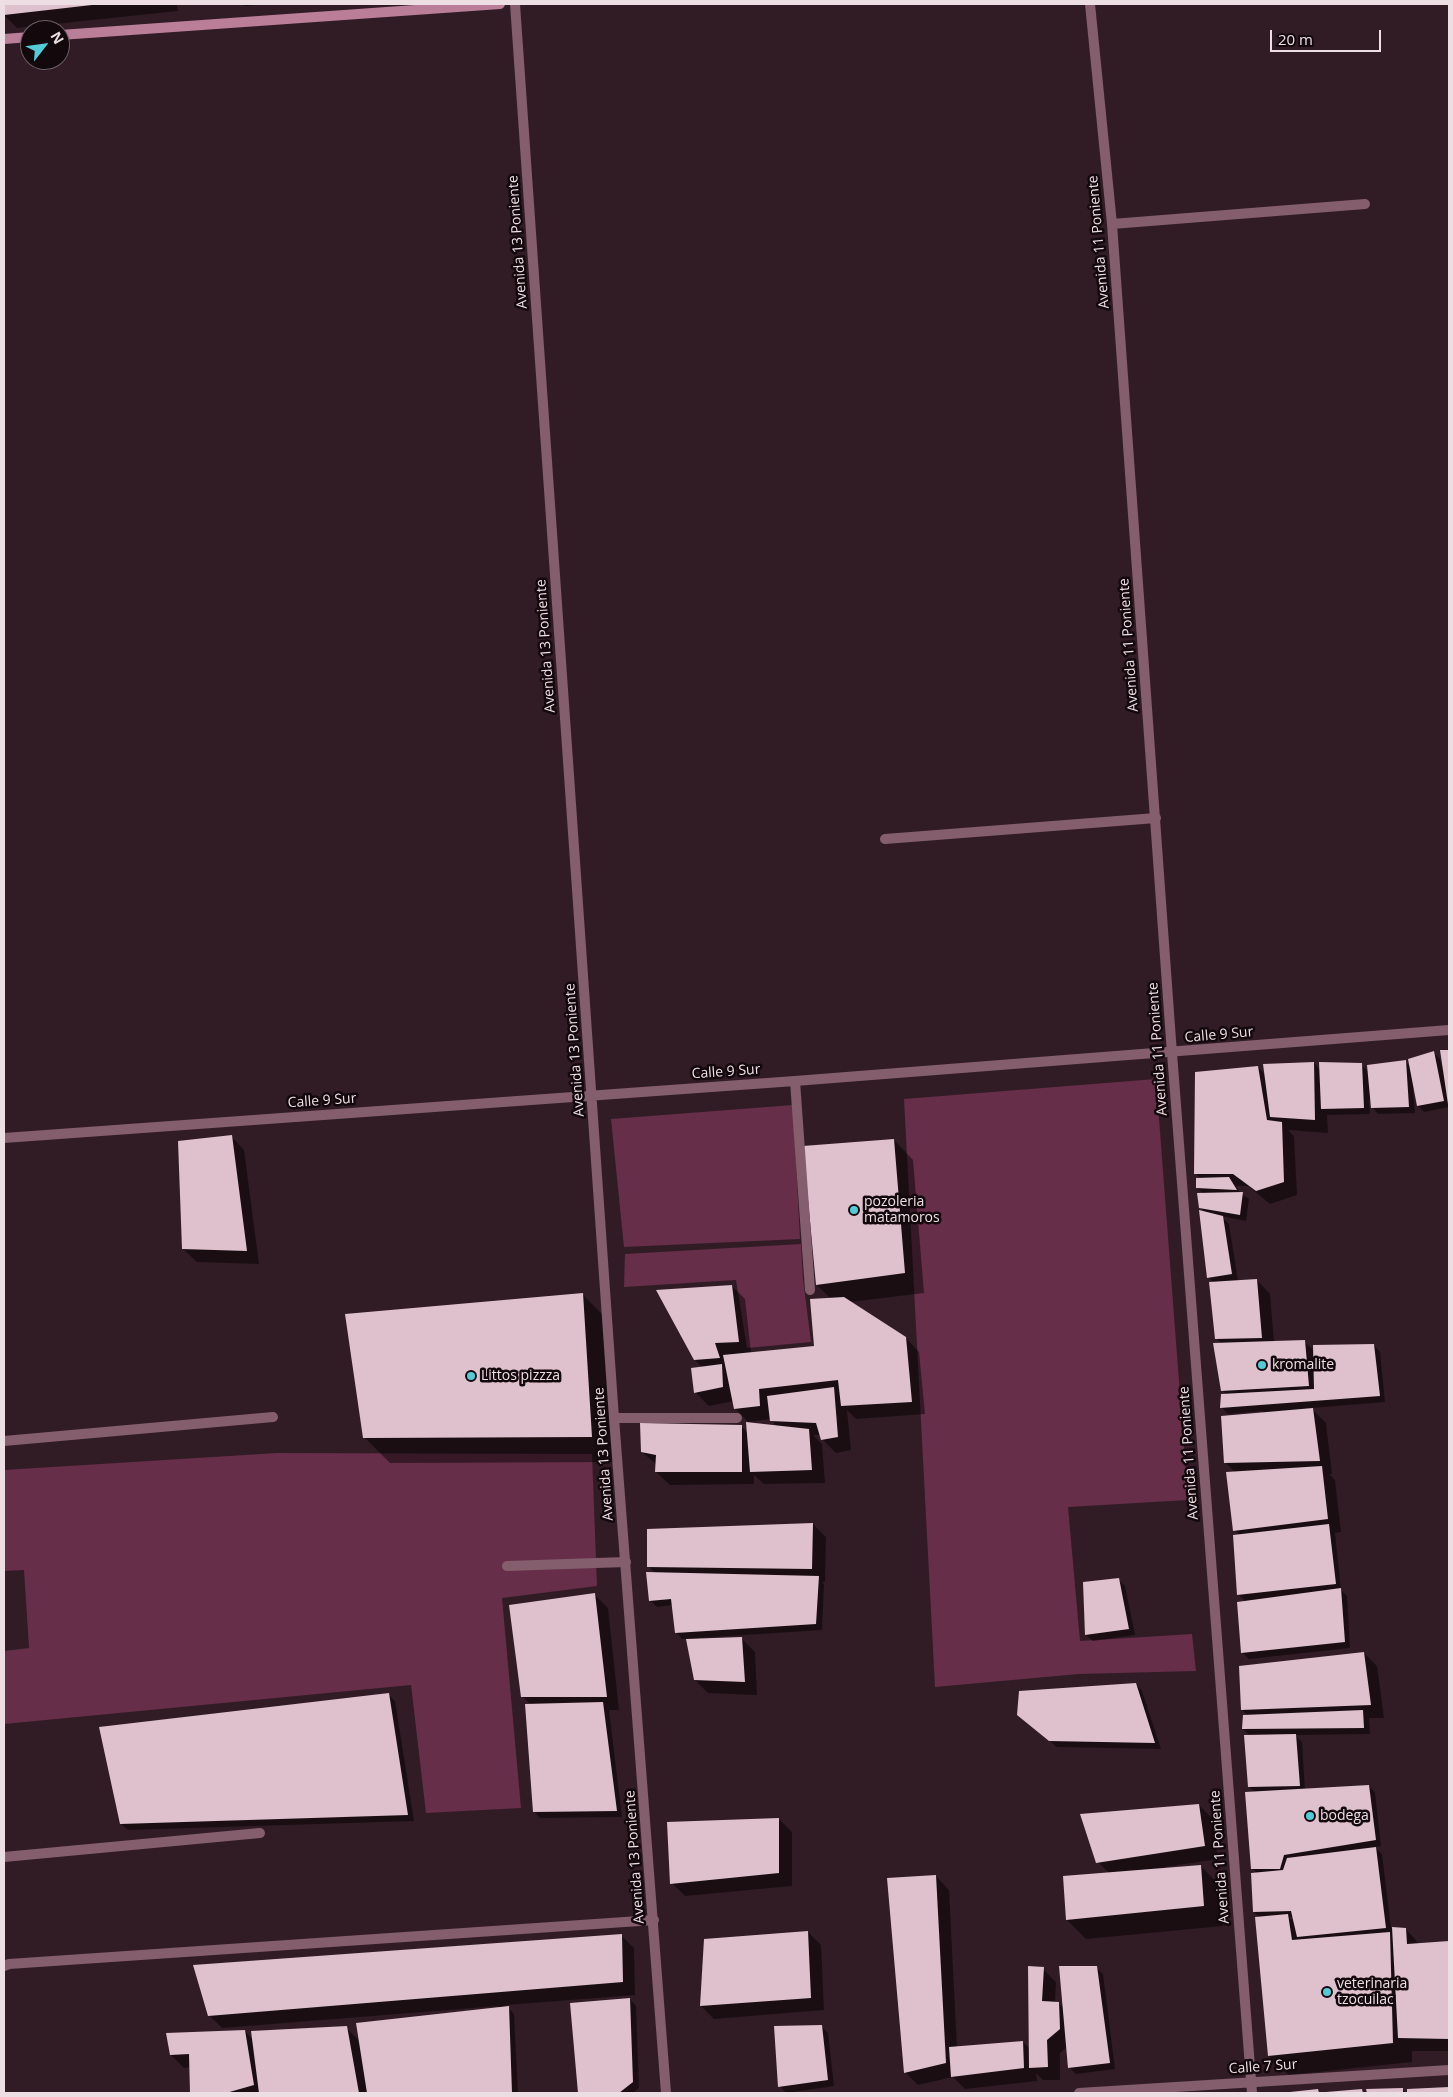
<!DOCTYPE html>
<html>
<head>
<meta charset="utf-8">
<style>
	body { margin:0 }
	#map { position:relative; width:1453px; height:2097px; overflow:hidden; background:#311c25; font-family:"Open Sans",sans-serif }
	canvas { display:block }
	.frame { position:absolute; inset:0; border:5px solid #eddee4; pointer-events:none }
	.north { position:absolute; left:20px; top:20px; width:50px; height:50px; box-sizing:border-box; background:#13090d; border:1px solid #6a5e63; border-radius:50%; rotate:60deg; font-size:14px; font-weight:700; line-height:20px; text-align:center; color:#eddee4 }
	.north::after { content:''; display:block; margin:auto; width:18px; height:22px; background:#52ccd6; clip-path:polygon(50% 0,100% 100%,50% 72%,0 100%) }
	.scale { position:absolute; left:1270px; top:30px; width:111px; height:22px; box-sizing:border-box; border:2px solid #eddee4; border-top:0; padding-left:6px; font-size:15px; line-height:18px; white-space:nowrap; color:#eddee4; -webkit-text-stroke:4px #13090d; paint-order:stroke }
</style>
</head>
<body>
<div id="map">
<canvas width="1453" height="2097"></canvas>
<div class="frame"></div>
<div class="north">N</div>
<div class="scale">20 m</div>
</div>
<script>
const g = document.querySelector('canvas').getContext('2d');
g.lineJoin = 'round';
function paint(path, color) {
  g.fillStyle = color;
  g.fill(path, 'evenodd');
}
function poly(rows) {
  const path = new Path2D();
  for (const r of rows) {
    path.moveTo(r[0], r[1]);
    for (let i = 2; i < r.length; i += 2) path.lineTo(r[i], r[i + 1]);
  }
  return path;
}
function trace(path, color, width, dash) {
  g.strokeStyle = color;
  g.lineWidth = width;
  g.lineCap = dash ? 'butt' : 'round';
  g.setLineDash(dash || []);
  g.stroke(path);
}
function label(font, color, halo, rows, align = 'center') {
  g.font = font + ' "Open Sans",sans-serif';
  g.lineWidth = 5;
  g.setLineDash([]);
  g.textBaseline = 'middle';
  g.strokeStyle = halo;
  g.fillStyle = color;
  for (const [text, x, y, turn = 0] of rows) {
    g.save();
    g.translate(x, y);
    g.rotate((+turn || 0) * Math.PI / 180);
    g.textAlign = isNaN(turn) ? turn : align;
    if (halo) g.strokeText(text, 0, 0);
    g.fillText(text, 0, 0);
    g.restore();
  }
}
paint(poly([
	[1156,1079,1188,1500,1068,1507,1080,1641,1192,1634,1196,1671,1079,1674,935,1687,904,1099],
	[793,1105,800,1239,624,1247,611,1119],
	[801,1244,803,1279,811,1342,747,1348,736,1280,624,1287,625,1254],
	[277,1453,592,1454,597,1586,502,1598,521,1808,426,1813,411,1685,4,1724,4,1651,29,1648,24,1570,4,1571,4,1470]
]), '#662e48');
paint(poly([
	[4,4,179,4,177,4,178,11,17,28,4,15],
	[243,4,272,4,245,6],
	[1442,1051,1449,1051,1449,1107,1424,1112,1418,1106,1415,1089,1413,1090,1415,1113,1378,1114,1372,1107,1371,1100,1369,1100,1370,1114,1327,1115,1328,1133,1288,1130,1294,1136,1297,1195,1270,1204,1248,1186,1236,1186,1240,1193,1249,1199,1246,1221,1221,1216,1229,1224,1238,1281,1257,1280,1270,1294,1274,1342,1304,1341,1314,1351,1374,1345,1380,1352,1385,1402,1311,1408,1326,1423,1332,1474,1329,1474,1335,1480,1341,1532,1335,1533,1341,1590,1347,1596,1350,1648,1249,1659,1242,1652,1246,1602,1238,1594,1240,1536,1235,1530,1236,1473,1225,1462,1263,1414,1263,1411,1228,1414,1222,1408,1227,1395,1222,1390,1222,1344,1216,1338,1214,1283,1208,1277,1206,1213,1200,1207,1204,1194,1197,1188,1201,1179,1196,1174,1258,1067,1266,1076,1314,1063,1320,1070,1361,1065,1369,1072,1405,1062,1411,1067,1434,1053,1440,1059,1443,1071,1445,1070],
	[231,1136,244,1150,259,1264,197,1262,183,1249],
	[894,1140,913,1160,924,1293,850,1302,906,1338,919,1352,925,1414,856,1419,847,1410,851,1450,836,1453,823,1440,821,1435,813,1435,822,1444,825,1483,764,1484,754,1475,754,1484,670,1485,656,1472,657,1465,642,1452,741,1426,748,1433,777,1427,771,1419,748,1422,735,1408,734,1401,709,1406,696,1393,703,1368,695,1360,732,1286,745,1299,751,1353,816,1347,831,1299,817,1285],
	[583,1295,608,1320,617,1462,390,1463,364,1437],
	[813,1524,826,1537,825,1582,822,1582,824,1584,822,1630,698,1638,699,1640,742,1639,755,1652,757,1695,708,1693,695,1680,687,1639,682,1639,676,1632,673,1605,657,1607,650,1600,656,1574,649,1567,648,1530],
	[1118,1579,1125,1586,1135,1635,1093,1641,1086,1635],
	[595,1595,608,1608,619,1710,609,1710,622,1817,540,1818,534,1811,531,1705,522,1696],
	[1364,1653,1377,1666,1384,1718,1369,1718,1370,1734,1295,1735,1302,1742,1305,1790,1369,1786,1375,1792,1381,1846,1375,1847,1382,1854,1391,1928,1406,1929,1419,1944,1449,1942,1449,2051,1412,2051,1412,2062,1289,2075,1269,2056,1260,1918,1254,1912,1258,1874,1253,1869,1256,1793,1249,1787,1250,1736,1243,1729,1248,1716,1242,1710],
	[1289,1917,1294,1917,1295,1923],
	[1136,1684,1142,1691,1161,1749,1057,1747,1025,1721],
	[389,1695,395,1701,414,1821,128,1830,121,1824],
	[1199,1805,1212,1818,1218,1859,1165,1867,1165,1869,1201,1866,1220,1886,1223,1926,1086,1939,1067,1920,1109,1873,1098,1862],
	[779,1819,792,1832,792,1886,685,1896,672,1883],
	[936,1876,949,1890,957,2048,1023,2042,1030,2049,1043,1969,1056,1982,1055,2003,1059,2003,1064,2008,1096,1967,1103,1974,1115,2069,1076,2074,1069,2067,1067,2047,1060,2053,1060,2080,1043,2080,1036,2073,1037,2081,965,2089,953,2077,918,2085,905,2072],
	[808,1932,821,1945,824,2010,714,2019,701,2006],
	[621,1935,634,1948,635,1995,506,2005,514,2014,518,2093,192,2093,191,2067,184,2068,171,2055,245,2031,253,2040,346,2028,361,2042,498,2008,498,2006,222,2028,209,2015],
	[630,1999,636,2006,639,2088,633,2093,579,2093,572,2004],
	[821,2026,828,2033,834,2086,786,2093,780,2086],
	[1402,2089,1406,2093,1368,2093,1368,2090],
	[1362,2090,1365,2093,1326,2093]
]), '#0007');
paint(poly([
	[4,4,92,4,92,5,4,15],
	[1440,1050,1449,1050,1449,1103,1448,1104],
	[1434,1051,1444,1101,1417,1106,1408,1059],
	[1406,1060,1409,1107,1371,1108,1367,1065],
	[1314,1062,1315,1120,1270,1117,1263,1064],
	[1319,1062,1362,1063,1364,1108,1321,1109],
	[1258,1066,1267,1120,1282,1122,1284,1182,1256,1191,1233,1174,1194,1174,1195,1072],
	[232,1135,247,1251,182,1249,178,1141],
	[894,1139,905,1273,816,1285,803,1146],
	[1229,1177,1237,1190,1196,1188,1196,1178],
	[1243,1192,1240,1215,1199,1208,1197,1193],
	[1199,1210,1223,1216,1232,1274,1207,1278],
	[1257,1279,1262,1338,1215,1339,1209,1282],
	[732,1285,739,1342,715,1343,720,1358,694,1360,656,1290],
	[583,1293,592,1437,363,1438,345,1314],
	[844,1297,906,1337,912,1402,841,1406,838,1380,759,1389,760,1406,734,1409,723,1355,814,1346,810,1299],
	[1305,1340,1309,1386,1221,1391,1213,1343],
	[1374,1344,1380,1396,1220,1408,1221,1394,1314,1389,1313,1345],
	[722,1364,723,1387,694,1393,691,1368],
	[834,1387,838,1437,821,1440,816,1423,770,1421,767,1396],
	[1313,1408,1320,1461,1224,1463,1221,1416],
	[746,1422,809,1429,812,1470,750,1472],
	[640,1423,742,1425,742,1472,655,1472,656,1455,641,1452],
	[1322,1466,1328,1519,1233,1531,1226,1472],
	[813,1523,812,1569,647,1567,647,1529],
	[1329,1524,1336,1584,1237,1595,1233,1535],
	[646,1572,819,1576,816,1624,675,1633,671,1599,649,1601],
	[1119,1578,1129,1629,1085,1635,1083,1582],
	[1341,1588,1345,1642,1241,1653,1237,1602],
	[595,1593,607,1697,521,1697,509,1605],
	[742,1637,745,1682,694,1680,686,1639],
	[1364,1652,1371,1705,1241,1710,1239,1666],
	[1136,1683,1155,1743,1049,1741,1017,1715,1019,1691],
	[389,1693,408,1815,120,1824,99,1727],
	[603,1702,617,1811,533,1812,525,1704],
	[1363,1710,1364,1728,1242,1729,1243,1715],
	[1296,1734,1300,1786,1248,1787,1244,1735],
	[1369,1785,1376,1840,1284,1855,1280,1869,1251,1869,1245,1792],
	[1199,1804,1205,1846,1096,1863,1080,1814],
	[779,1818,779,1873,670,1884,667,1822],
	[1376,1847,1386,1928,1297,1937,1291,1911,1253,1912,1251,1873,1283,1870,1287,1858],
	[1201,1865,1204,1906,1066,1920,1063,1876],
	[936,1875,946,2063,904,2073,887,1878],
	[1288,1914,1292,1940,1390,1932,1393,2043,1268,2056,1255,1917],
	[1392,1927,1406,1928,1407,1944,1449,1941,1449,2039,1398,2038],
	[808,1931,811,1998,700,2006,704,1939],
	[622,1934,623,1982,208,2016,193,1965],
	[1028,1966,1044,1967,1042,2001,1059,2002,1060,2029,1047,2040,1048,2067,1029,2068],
	[1059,1966,1097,1966,1110,2063,1068,2068],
	[630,1998,633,2082,619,2093,578,2093,570,2003],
	[509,2006,512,2093,367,2093,356,2023],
	[822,2025,828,2080,778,2087,774,2026],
	[347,2026,359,2093,259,2093,251,2031],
	[245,2030,254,2085,226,2093,190,2093,189,2054,170,2055,166,2033],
	[1023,2041,1024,2068,951,2077,949,2047],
	[1449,2087,1449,2093,1407,2093,1407,2089],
	[1403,2088,1403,2093,1367,2093,1366,2089],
	[1318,2089,1319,2093,1290,2093,1290,2092],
	[1362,2089,1363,2093,1326,2093,1326,2092]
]), '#dfc1cd');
trace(poly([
	[795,1081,810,1290],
	[614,1418,737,1418],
	[4,1441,273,1417],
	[507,1566,626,1562],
	[4,1857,260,1833]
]), '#845e6d', 10);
trace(poly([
	[515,4,614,1418,666,2093],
	[1090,4,1112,224,1171,1040,1252,2093],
	[1112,224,1365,204],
	[885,839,1156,818],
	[4,1138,795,1081,1449,1030],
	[4,1966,9,1964,654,1920],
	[1079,2093,1449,2070]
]), '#845e6d', 10);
trace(poly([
	[60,35,500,4],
	[4,39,30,37]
]), '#bb7e98', 10);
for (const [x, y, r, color] of [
	[854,1210,5,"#52ccd6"],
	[1262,1365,5,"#52ccd6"],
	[471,1376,5,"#52ccd6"],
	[1310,1816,5,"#52ccd6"],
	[1327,1992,5,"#52ccd6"]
]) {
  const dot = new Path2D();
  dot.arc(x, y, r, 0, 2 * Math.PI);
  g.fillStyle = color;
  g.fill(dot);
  trace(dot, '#13090d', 2);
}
label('14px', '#eddee4', '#13090d', [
	["Avenida 13 Poniente",518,242,-94],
	["Avenida 11 Poniente",1099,242,-95],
	["Avenida 11 Poniente",1129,645,-94],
	["Avenida 13 Poniente",546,646,-94],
	["Calle 9 Sur",1219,1035,-5],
	["Avenida 11 Poniente",1158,1049,-94],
	["Avenida 13 Poniente",575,1050,-94],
	["Calle 9 Sur",726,1072,-4],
	["Calle 9 Sur",322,1101,-4],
	["Avenida 11 Poniente",1189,1453,-94],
	["Avenida 13 Poniente",604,1454,-94],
	["Avenida 13 Poniente",635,1857,-94],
	["Avenida 11 Poniente",1220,1857,-94],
	["Calle 7 Sur",1263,2067,-4]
]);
label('14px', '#eddee4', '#13090d', [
	["pozoleria",864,1202],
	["matamoros",864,1218],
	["kromalite",1272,1365],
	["Littos pizzza",481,1376],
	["bodega",1320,1816],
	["veterinaria",1337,1984],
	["tzocuilac",1337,2000]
], 'left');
</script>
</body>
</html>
